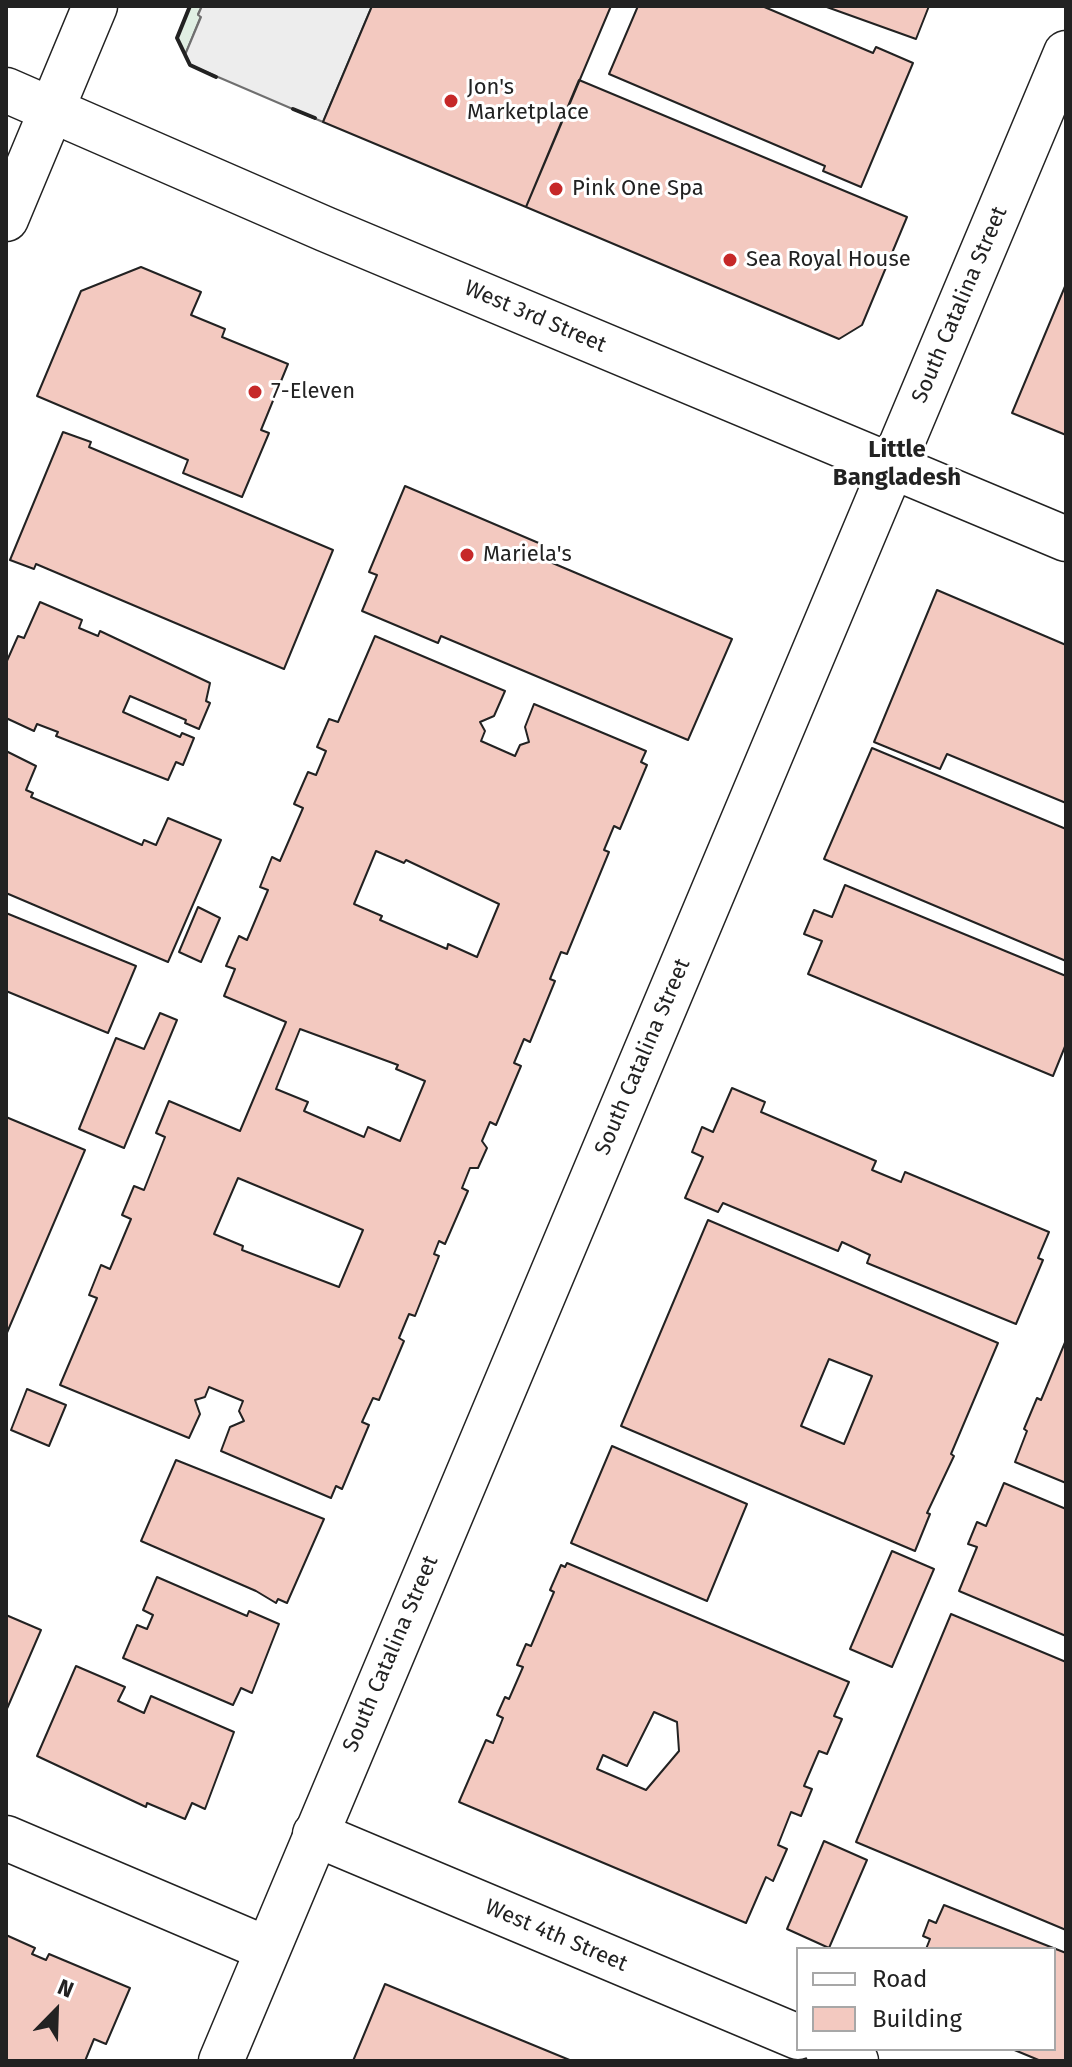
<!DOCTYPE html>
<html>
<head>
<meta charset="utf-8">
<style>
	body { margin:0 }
	#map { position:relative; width:1072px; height:2067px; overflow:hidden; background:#fff; font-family:"Fira Sans",sans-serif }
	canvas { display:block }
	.frame { position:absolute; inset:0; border:8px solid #222; pointer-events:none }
	.legend { position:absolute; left:796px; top:1947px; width:260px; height:104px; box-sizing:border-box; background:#fff; border:2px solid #a7a7a7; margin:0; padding:10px 14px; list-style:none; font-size:24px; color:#222 }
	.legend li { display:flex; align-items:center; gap:16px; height:40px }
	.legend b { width:40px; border:2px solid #a7a7a7 }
	.north { position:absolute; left:16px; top:1971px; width:80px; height:80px; -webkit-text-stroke:6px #fff; paint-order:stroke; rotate:23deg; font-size:22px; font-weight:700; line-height:32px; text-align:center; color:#222 }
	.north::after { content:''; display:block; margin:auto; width:28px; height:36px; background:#222; clip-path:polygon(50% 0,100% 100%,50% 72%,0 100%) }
</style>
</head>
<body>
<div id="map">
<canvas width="1072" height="2067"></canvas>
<div class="frame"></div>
<ul class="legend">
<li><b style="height:10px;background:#fff"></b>Road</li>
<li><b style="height:22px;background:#f3c9c0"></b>Building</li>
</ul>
<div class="north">N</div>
</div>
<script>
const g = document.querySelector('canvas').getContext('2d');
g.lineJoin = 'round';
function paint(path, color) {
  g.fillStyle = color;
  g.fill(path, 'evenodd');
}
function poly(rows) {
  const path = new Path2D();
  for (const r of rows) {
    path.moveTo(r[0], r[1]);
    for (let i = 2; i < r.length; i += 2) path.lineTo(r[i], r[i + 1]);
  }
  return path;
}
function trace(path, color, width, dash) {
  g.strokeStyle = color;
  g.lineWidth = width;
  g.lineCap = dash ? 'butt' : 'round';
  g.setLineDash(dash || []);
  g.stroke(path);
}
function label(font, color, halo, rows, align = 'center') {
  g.font = font + ' "Fira Sans",sans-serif';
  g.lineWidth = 6;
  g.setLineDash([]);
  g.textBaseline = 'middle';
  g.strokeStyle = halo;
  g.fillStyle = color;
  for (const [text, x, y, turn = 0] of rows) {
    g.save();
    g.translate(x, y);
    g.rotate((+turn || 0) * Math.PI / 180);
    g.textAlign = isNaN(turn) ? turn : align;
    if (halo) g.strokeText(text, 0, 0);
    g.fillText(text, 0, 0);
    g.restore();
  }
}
const green = poly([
	[190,6,202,6,198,14,201,16,185,55,177,38,190,6]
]);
paint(green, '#e0efe3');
trace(green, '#6f6f6f', 2);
const parking = poly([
	[202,6,372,6,323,122,190,65,185,55,201,17,198,15,202,6]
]);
paint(parking, '#ededed');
trace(parking, '#6f6f6f', 2);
const building = poly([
	[372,6,611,6,526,207,323,122,372,6],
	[638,6,762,6,873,53,876,47,913,63,861,187,823,171,825,166,609,74,638,6],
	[824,6,929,6,916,39,824,6],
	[579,80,907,217,862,325,839,339,526,207,579,80],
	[141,267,201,292,191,315,225,329,222,337,288,364,261,430,269,433,242,497,183,473,188,460,37,396,81,291,141,267],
	[1066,284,1066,435,1012,413,1066,284],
	[63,432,91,442,89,447,333,550,284,669,36,564,34,569,10,560,63,432],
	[405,486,541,544,536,556,732,639,688,740,441,636,438,643,362,611,377,575,369,572,405,486],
	[937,590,1066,645,1066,803,947,754,940,769,874,742,937,590],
	[40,602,82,620,79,628,98,636,100,631,210,683,206,701,210,703,199,729,185,723,186,720,130,696,123,712,180,737,182,733,194,738,183,765,176,762,168,780,56,736,58,732,37,724,34,731,6,718,6,663,18,636,24,638,40,602],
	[375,636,505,691,494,716,480,722,485,731,481,741,515,756,520,745,529,742,525,727,534,704,646,751,641,762,647,765,620,829,614,826,604,850,609,852,567,954,561,952,550,979,555,981,530,1042,524,1039,514,1063,521,1066,496,1125,490,1122,482,1141,487,1148,478,1168,470,1168,462,1188,468,1191,445,1244,439,1241,434,1254,439,1256,415,1316,409,1314,399,1338,404,1341,379,1400,373,1398,362,1422,369,1425,342,1489,336,1486,331,1498,221,1451,230,1427,244,1421,239,1411,243,1401,209,1387,205,1397,195,1400,200,1414,189,1438,60,1385,97,1298,89,1295,101,1265,110,1269,131,1219,122,1215,134,1186,144,1190,165,1137,156,1133,169,1101,240,1131,286,1022,224,996,235,969,226,966,239,936,247,940,268,890,260,887,272,857,280,861,303,808,294,804,308,772,316,775,326,751,317,747,329,719,338,722,375,636],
	[376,851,404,863,406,860,499,904,477,957,448,944,447,949,380,920,382,916,354,904,376,851],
	[300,1029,398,1065,396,1069,425,1081,400,1141,368,1127,364,1137,304,1111,308,1102,276,1089,300,1029],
	[238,1178,363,1230,339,1287,242,1250,243,1246,214,1234,238,1178],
	[872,748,1066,829,1066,961,824,859,872,748],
	[6,751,36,766,26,790,33,793,31,797,142,845,144,840,156,845,168,818,221,840,168,962,6,893,6,751],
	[845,885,1066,976,1066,1044,1053,1076,808,974,822,941,804,934,814,910,832,917,845,885],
	[198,907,220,918,201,962,179,952,198,907],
	[6,913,136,966,108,1033,6,991,6,913],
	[160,1013,177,1020,124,1148,79,1129,116,1038,144,1049,160,1013],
	[732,1088,765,1102,761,1112,876,1161,872,1170,901,1182,905,1172,1049,1232,1038,1258,1043,1260,1016,1324,867,1263,870,1255,842,1242,838,1251,723,1203,718,1212,685,1198,703,1157,692,1152,702,1127,713,1132,732,1088],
	[6,1117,85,1150,6,1335,6,1117],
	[708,1220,998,1343,951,1454,954,1456,927,1513,930,1514,915,1551,621,1426,708,1220],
	[829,1359,872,1376,844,1444,801,1426,829,1359],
	[1066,1340,1066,1483,1015,1462,1027,1431,1024,1429,1037,1398,1041,1400,1066,1340],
	[27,1389,66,1405,49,1446,11,1430,27,1389],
	[612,1446,747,1504,707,1601,571,1543,612,1446],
	[176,1460,324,1519,287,1603,278,1599,276,1603,256,1591,141,1541,176,1460],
	[1004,1483,1066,1509,1066,1636,959,1591,977,1547,968,1544,977,1522,986,1526,1004,1483],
	[892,1551,934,1569,892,1667,850,1649,892,1551],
	[567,1563,849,1682,834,1716,842,1719,827,1754,819,1751,804,1786,812,1789,801,1816,791,1812,778,1845,787,1849,773,1881,766,1877,746,1923,459,1802,486,1740,493,1743,503,1718,497,1715,505,1697,509,1699,523,1667,517,1665,526,1644,531,1646,554,1592,550,1590,561,1565,565,1567,567,1563],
	[654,1712,677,1722,679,1751,646,1790,597,1769,603,1755,627,1766,654,1712],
	[157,1577,247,1616,249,1611,279,1624,252,1693,241,1688,233,1705,123,1658,137,1625,147,1629,153,1615,143,1610,157,1577],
	[951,1614,1066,1662,1066,1930,856,1842,951,1614],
	[6,1615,41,1630,6,1711,6,1615],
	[76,1666,125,1687,118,1701,144,1713,151,1696,234,1732,205,1809,192,1803,185,1819,147,1803,146,1807,37,1756,76,1666],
	[824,1841,867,1860,829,1948,787,1929,824,1841],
	[944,1905,1066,1953,1066,2061,1041,2061,1012,2049,1054,2049,1054,1949,926,1949,930,1939,923,1936,929,1920,936,1923,944,1905],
	[6,1935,35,1948,32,1954,46,1960,49,1954,130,1988,106,2044,94,2039,85,2061,6,2061,6,1935],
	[385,1984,572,2061,353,2061,385,1984]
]);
paint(building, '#f3c9c0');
trace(building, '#222', 2);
const street = poly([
	[6,219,95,6],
	[315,1834,798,2037],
	[6,1838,267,1949],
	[827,2049,856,2061]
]);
const secondary = poly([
	[6,90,325,229,1066,539],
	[221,2061,1066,53]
]);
trace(street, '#222', 47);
trace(secondary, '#222', 47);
trace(street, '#fff', 44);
trace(secondary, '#fff', 44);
trace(poly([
	[190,6,177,38,190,65,216,77],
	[293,109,315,118]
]), '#222', 4);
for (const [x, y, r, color] of [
	[451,101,8,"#c62828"],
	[556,189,8,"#c62828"],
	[730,260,8,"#c62828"],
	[255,392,8,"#c62828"],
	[467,555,8,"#c62828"]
]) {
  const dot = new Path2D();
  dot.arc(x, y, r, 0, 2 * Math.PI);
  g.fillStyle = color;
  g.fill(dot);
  trace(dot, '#fff', 3);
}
label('22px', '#222', '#fff', [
	["Jon's",467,88],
	["Marketplace",467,113],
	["Pink One Spa",572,189],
	["Sea Royal House",746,260],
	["7-Eleven",271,392],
	["Mariela's",483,555]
], 'left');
label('22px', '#222', '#fff', [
	["South Catalina Street",960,305,-67],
	["West 3rd Street",535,317,23],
	["South Catalina Street",643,1057,-67],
	["South Catalina Street",391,1654,-67],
	["West 4th Street",556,1936,23]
]);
label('bold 24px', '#222', '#fff', [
	["Little",897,450],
	["Bangladesh",897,478]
]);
</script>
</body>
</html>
